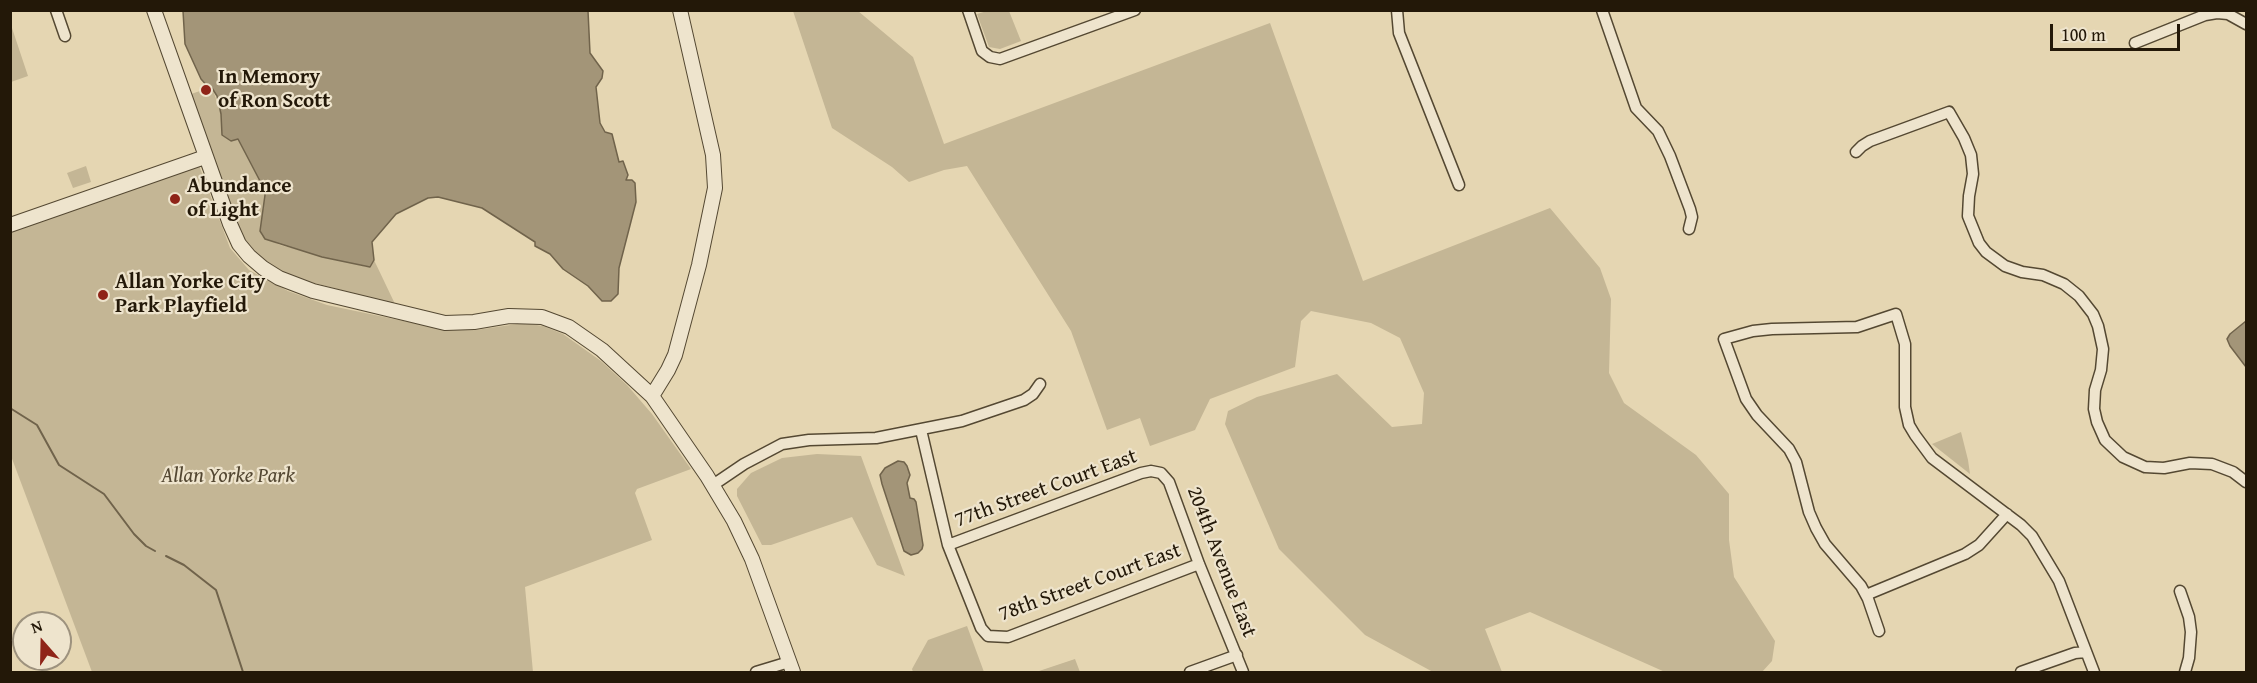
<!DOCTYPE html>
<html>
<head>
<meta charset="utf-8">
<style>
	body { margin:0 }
	#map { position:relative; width:2257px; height:683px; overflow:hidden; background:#e5d6b2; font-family:"Gentium Book Plus",serif }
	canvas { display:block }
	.frame { position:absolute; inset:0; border:12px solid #231808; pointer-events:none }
	.north { position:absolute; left:12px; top:611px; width:60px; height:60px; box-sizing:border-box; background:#eee4cd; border:2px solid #9d927e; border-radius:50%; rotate:340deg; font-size:16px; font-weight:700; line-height:24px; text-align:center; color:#231808 }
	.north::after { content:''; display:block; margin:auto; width:21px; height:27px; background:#8f2418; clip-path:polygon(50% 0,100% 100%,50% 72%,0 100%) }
	.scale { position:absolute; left:2050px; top:24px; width:130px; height:27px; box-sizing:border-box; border:3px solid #231808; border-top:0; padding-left:8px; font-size:18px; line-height:21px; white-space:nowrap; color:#231808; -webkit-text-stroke:4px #eee4cd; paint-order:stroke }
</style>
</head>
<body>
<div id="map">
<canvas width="2257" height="683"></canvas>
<div class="frame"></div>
<div class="north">N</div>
<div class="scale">100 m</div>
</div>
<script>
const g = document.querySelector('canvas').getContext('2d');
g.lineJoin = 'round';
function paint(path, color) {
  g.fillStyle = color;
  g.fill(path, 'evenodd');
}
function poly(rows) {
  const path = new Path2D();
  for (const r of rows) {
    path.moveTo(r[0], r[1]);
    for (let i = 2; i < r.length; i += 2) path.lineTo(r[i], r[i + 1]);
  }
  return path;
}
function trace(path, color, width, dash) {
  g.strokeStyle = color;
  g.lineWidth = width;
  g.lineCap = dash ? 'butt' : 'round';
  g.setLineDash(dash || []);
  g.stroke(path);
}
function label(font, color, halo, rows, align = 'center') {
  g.font = font + ' "Gentium Book Plus",serif';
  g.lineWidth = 4.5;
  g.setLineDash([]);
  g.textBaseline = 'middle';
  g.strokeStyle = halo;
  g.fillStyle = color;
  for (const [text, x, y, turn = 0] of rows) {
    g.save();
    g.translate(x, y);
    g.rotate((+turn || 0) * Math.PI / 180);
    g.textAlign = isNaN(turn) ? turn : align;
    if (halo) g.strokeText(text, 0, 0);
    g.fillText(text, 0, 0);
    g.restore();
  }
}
paint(poly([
	[793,11,858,11,913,57,944,144,1270,23,1363,281,1550,208,1600,268,1611,299,1609,373,1624,403,1696,455,1729,494,1729,540,1734,577,1775,641,1772,661,1762,672,1665,672,1530,612,1485,629,1502,672,1433,672,1365,635,1279,549,1225,424,1228,411,1257,397,1337,374,1392,427,1422,424,1424,393,1400,338,1371,323,1311,311,1301,321,1295,367,1210,399,1195,430,1150,446,1140,418,1107,430,1071,331,967,166,944,170,909,182,892,167,832,128],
	[987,11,1009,11,1021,41,1000,49,989,47,977,14],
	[11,25,28,76,11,82,10,82],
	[212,87,221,114,222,135,231,141,238,139,260,181,263,180,265,195,260,231,262,236,280,245,367,267,370,267,374,260,395,304,295,278,266,262,249,246,239,231,188,95],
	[199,165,230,248,249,270,288,291,327,305,437,328,476,330,524,323,543,326,563,334,601,361,627,385,652,414,691,469,637,489,635,493,652,540,525,587,533,672,92,672,11,456,11,230],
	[86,166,91,182,73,188,67,173],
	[1961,432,1968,460,1970,474,1932,444],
	[817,454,861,456,905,576,877,565,852,517,771,545,762,545,737,496,737,489,751,473,782,458],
	[967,626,984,672,913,672,912,669,928,640],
	[1075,659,1080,672,1036,672]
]), '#c4b695');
const water = poly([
	[183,11,588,11,590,53,603,71,602,78,596,87,600,123,605,132,612,134,619,162,623,161,628,175,626,180,632,180,635,183,636,202,619,268,618,294,611,301,602,301,588,286,563,269,550,254,535,246,535,242,482,208,438,197,428,198,396,214,372,242,374,260,370,267,322,257,265,239,260,231,265,195,263,181,260,181,238,139,231,141,222,135,221,114,217,96,212,88,209,88,201,79,185,44,183,11],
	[2246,321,2246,367,2230,346,2227,339,2230,334,2246,321],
	[898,461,904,462,907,466,910,475,907,483,910,498,914,499,916,502,923,545,922,549,918,553,911,555,904,551,882,484,880,475,885,468,898,461]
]);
paint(water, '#a39578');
trace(water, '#70634b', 1.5);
trace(poly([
	[10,408,37,425,59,465,104,494,134,534,146,546,155,551],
	[166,556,184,565,216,590,243,672]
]), '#70634b', 2);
const minor = poly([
	[56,10,65,36],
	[968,10,982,51,990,57,1000,59,1135,10],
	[1397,10,1399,33,1459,185],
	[1602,10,1636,108,1658,131,1670,156,1690,209,1692,217,1689,229],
	[2135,43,2205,15,2217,13,2228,14,2246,24],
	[1856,152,1862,146,1870,141,1949,112,1964,138,1971,155,1973,174,1969,196,1968,216,1979,243,1986,252,2005,266,2022,272,2043,275,2064,284,2079,296,2093,314,2098,326,2103,349,2101,370,2095,390,2094,409,2097,422,2105,440,2123,457,2145,467,2164,468,2190,463,2212,464,2233,472,2246,482],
	[921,430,948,545,981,628,988,636,1008,637,1199,564],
	[713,485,744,464,782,444,809,440,876,438,962,421,1024,400,1033,394,1040,384],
	[948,545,1141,473,1151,471,1161,473,1169,482,1199,564,1243,672],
	[2180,591,2189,617,2191,632,2189,658,2185,672],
	[1866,595,1965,554,1979,545,2007,514],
	[1879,631,1868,599,1861,586,1825,544,1816,528,1809,512,1796,462,1789,449,1757,415,1746,399,1724,339,1753,331,1772,329,1857,327,1896,314,1905,344,1905,407,1909,425,1915,435,1932,458,2021,525,2032,536,2059,581,2094,672],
	[756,672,789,662],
	[1190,672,1237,655],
	[2021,672,2075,653,2086,652]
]);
const tertiary = poly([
	[154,10,230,224,239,244,249,256,263,268,279,278,313,291,445,323,474,322,509,316,542,317,569,327,602,350,652,396,707,476,734,521,752,559,793,672],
	[10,225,205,157],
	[652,396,668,370,675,355,699,265,715,188,713,155,680,10]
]);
trace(minor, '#544832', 13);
trace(tertiary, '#544832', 16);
trace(minor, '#eee4cd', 10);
trace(tertiary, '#eee4cd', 14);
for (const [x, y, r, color] of [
	[206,90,6,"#8f2418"],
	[175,199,6,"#8f2418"],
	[103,295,6,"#8f2418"]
]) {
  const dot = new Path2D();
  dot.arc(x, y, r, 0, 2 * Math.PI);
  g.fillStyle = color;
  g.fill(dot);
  trace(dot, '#eee4cd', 2);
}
label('bold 21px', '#231808', '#eee4cd', [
	["In Memory",218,78],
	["of Ron Scott",218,102],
	["Abundance",187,187],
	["of Light",187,211],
	["Allan Yorke City",115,283],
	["Park Playfield",115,307]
], 'left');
label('italic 21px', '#534732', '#eee4cd', [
	["Allan Yorke Park",228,477]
]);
label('21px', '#231808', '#eee4cd', [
	["77th Street Court East",1046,489,-20],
	["204th Avenue East",1221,562,69],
	["78th Street Court East",1090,583,-20]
]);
</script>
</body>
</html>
